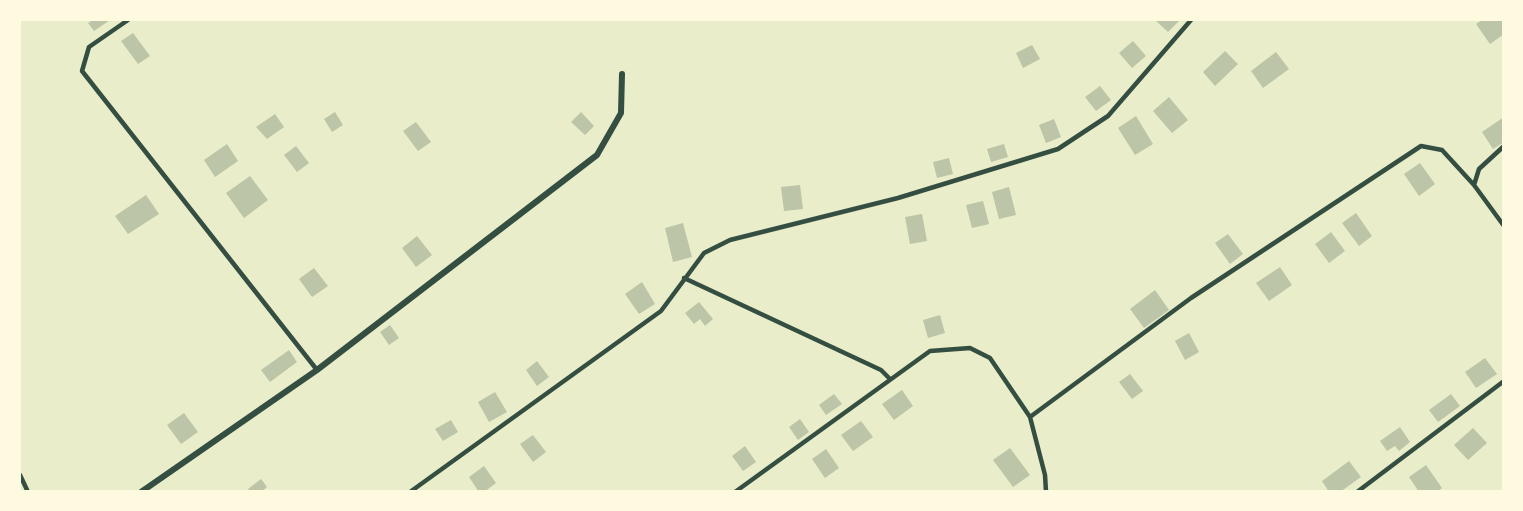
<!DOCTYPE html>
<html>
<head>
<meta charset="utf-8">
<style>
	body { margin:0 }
	#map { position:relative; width:1523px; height:511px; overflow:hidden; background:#e9edc9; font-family:Lato,sans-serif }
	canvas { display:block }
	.frame { position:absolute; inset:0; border:21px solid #fefae0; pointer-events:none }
</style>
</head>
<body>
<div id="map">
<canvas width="1523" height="511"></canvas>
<div class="frame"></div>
</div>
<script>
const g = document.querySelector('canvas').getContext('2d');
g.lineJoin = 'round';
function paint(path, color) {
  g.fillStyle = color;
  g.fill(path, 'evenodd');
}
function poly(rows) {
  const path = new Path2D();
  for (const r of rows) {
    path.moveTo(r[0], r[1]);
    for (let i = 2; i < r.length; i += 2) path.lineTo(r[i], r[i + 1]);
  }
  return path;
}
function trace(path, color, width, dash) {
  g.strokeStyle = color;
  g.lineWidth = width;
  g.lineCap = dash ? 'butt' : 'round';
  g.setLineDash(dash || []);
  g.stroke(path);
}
paint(poly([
	[93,20,110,20,94,31,88,23],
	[1155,20,1180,20,1168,32],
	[1482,20,1504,20,1504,34,1490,44,1476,24],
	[133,33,150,56,138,64,121,41],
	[1133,41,1146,56,1132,68,1119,53],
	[1032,45,1040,59,1023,68,1016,53],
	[1225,51,1238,64,1215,86,1203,72],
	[1276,52,1289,69,1263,88,1251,71],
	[1100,86,1111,100,1096,111,1085,97],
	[1169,97,1188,120,1172,133,1153,111],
	[335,112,343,125,332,132,324,119],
	[581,112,594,126,585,135,571,122],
	[275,114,284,127,267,139,256,127],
	[1136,116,1153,144,1135,155,1118,128],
	[1504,117,1504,142,1493,149,1482,132],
	[1054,119,1061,137,1046,143,1039,125],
	[416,122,431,142,418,151,403,131],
	[227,144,238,161,215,177,204,160],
	[1004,144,1008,157,991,162,987,149],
	[296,146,309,163,297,172,284,155],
	[949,158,953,174,937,178,933,162],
	[1420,163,1435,184,1419,196,1404,174],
	[250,176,268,200,244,218,226,193],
	[800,185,803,209,784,211,781,187],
	[1009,187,1016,215,999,219,992,192],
	[146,195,159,214,128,234,115,216],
	[983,201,989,224,972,228,966,205],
	[1356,213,1372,236,1359,246,1342,223],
	[922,214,927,241,910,244,905,217],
	[683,223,692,257,673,262,665,228],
	[1331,232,1345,251,1329,263,1315,244],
	[1228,234,1243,254,1230,264,1215,243],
	[417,236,432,255,416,267,402,248],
	[1280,267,1292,285,1269,301,1256,283],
	[314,268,328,286,312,297,299,279],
	[642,282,655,304,639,314,625,294],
	[1155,290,1169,310,1144,328,1130,309],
	[699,302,713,319,705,326,700,319,694,324,685,313],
	[940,315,945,333,928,338,923,320],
	[390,325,399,338,389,345,380,332],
	[1189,333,1199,352,1185,360,1175,341],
	[289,350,297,362,270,382,261,370],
	[1485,358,1497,374,1476,388,1465,372],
	[537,361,549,377,537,386,526,370],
	[1130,374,1143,391,1132,399,1119,382],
	[902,390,913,406,894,420,882,404],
	[495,392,507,412,489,422,478,402],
	[834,394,842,404,826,415,819,405],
	[1451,394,1460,406,1438,422,1429,410],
	[184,413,198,432,181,444,167,425],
	[800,419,809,432,798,440,789,427],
	[451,420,458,432,443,441,435,429],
	[861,421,873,437,853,451,841,435],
	[1400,427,1410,442,1399,451,1395,446,1387,451,1380,441],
	[1473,428,1487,443,1468,460,1454,445],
	[533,435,546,452,533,462,520,444],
	[745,446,756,462,743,471,732,456],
	[1010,448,1030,475,1013,487,993,460],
	[826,449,839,468,825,478,812,459],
	[1349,461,1361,477,1340,492,1329,492,1322,481],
	[1426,465,1442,488,1437,492,1419,492,1409,477],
	[484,466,496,483,484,492,479,492,469,477],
	[261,479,267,487,261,492,250,492,248,489]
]), '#bcc5a7');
trace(poly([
	[128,20,89,47,82,71,317,370],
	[1504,146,1479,169,1474,185,1504,226],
	[684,278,881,370,889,378],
	[20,475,28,492],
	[410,492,661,311,704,253,730,240,898,198,1058,149,1108,116,1191,20],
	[735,492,930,351,970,348,990,358,1030,417],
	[1046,492,1045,475,1030,417,1191,298,1421,146,1442,150,1474,185],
	[1357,492,1504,381]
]), '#344e41', 4.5);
trace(poly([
	[141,492,317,370,597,155,621,113,622,74]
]), '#344e41', 6);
</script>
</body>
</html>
